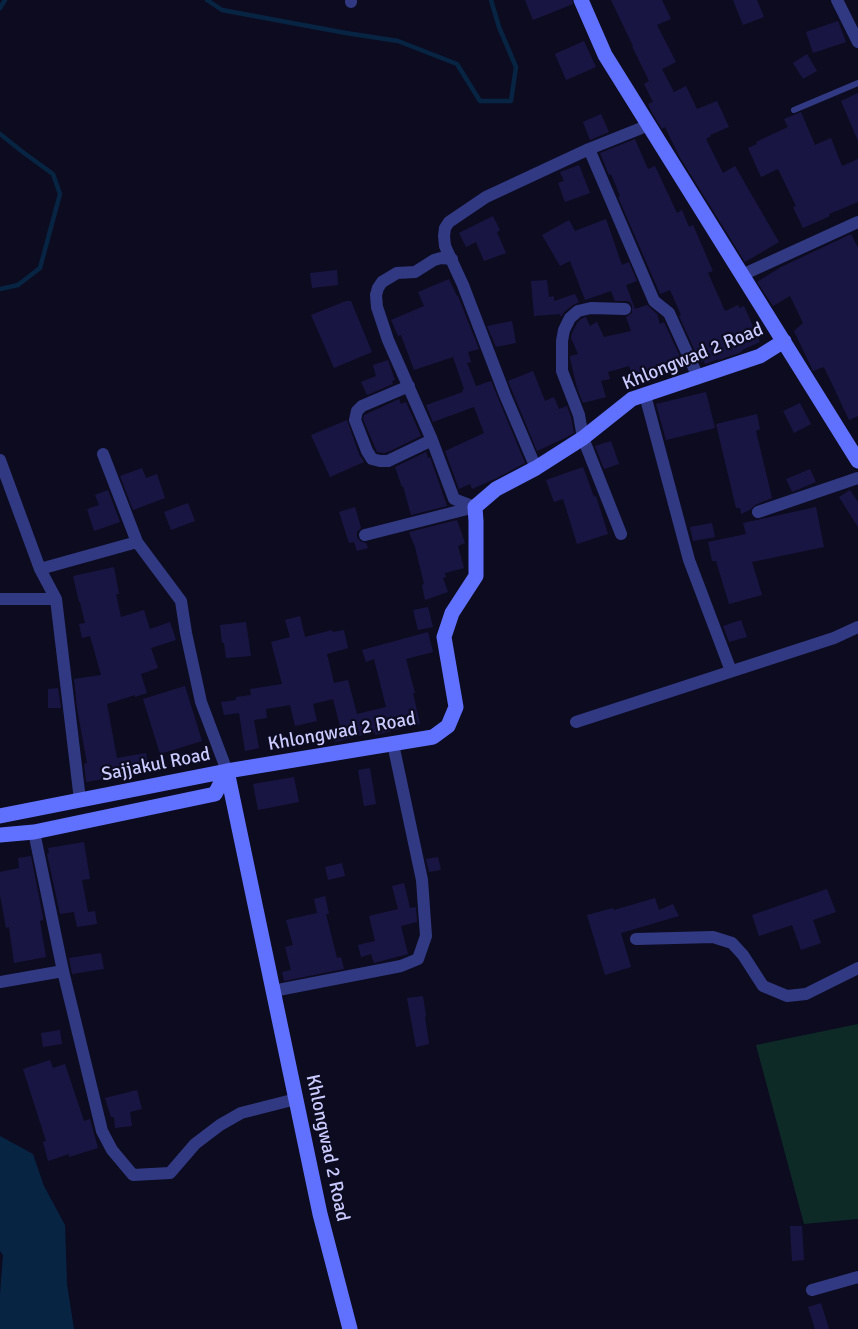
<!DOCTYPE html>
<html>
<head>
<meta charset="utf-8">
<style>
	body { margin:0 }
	canvas { display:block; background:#0c0b20 }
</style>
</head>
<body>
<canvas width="858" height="1329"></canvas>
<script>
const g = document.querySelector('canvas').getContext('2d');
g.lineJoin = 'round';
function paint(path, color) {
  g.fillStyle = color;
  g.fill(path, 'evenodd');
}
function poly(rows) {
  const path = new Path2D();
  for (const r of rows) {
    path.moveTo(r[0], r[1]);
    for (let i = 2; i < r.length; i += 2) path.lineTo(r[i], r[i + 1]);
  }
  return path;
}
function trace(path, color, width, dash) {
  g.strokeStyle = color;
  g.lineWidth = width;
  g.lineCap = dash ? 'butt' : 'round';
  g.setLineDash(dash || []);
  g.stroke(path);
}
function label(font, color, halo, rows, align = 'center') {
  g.font = font + ' Signika,sans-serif';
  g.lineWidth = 4.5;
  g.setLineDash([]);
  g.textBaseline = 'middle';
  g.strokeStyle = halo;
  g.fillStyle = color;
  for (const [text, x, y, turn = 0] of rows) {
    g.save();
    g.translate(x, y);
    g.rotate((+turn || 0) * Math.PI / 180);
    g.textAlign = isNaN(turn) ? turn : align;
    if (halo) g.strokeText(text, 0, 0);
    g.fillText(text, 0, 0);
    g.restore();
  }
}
paint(poly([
	[858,1024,858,1219,804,1224,756,1045]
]), '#0d2a26');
paint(poly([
	[0,1136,33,1154,44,1186,65,1225,67,1284,74,1329,0,1329,0,1295,3,1255,0,1251]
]), '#072443');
trace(poly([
	[207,0,222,10,346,33,398,41,457,64,480,101,511,101,516,67,499,27,491,0],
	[0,8,5,0],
	[0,134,24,153,53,174,60,194,40,268,18,285,0,289]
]), '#072443', 4.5);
paint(poly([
	[525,0,572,0,573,4,533,20],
	[611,0,662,0,671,19,657,25,676,62,662,69,674,92,686,86,697,109,717,101,729,127,710,135,711,136,706,139,723,173,735,166,779,242,745,262,679,156,665,127,662,129,651,111,648,104,653,102,644,84,649,81,632,46,633,46],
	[733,0,757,0,764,17,743,25],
	[838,21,846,42,813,53,806,32],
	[584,41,596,67,566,80,555,54],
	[807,54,817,71,803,79,793,63],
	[858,93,858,141,841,101],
	[801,112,815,145,831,138,842,166,858,159,858,202,829,214,830,216,803,228,793,207,796,206,778,169,761,177,748,148,757,144,756,142,788,127,784,119],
	[601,114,609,132,590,140,583,122],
	[635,139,648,169,655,166,677,213,682,210,689,227,693,225,713,271,708,273,725,311,738,305,740,308,744,306,760,342,742,350,743,351,739,353,719,360,718,359,705,364,704,361,700,362,679,316,681,315,670,290,660,294,618,197,620,196,611,174,609,175,600,153],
	[579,165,590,193,565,202,558,183,564,181,560,172],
	[493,216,500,230,497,232,506,253,484,261,476,242,466,247,459,233],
	[606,219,622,265,629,262,637,281,626,285,635,309,647,305,657,314,660,324,664,322,684,365,680,366,678,363,660,371,662,376,635,384,629,366,608,372,610,379,601,381,606,397,583,403,577,388,570,358,570,356,578,354,571,338,572,333,577,323,582,318,586,317,590,326,597,322,604,337,631,331,626,317,632,313,632,306,630,302,626,301,615,301,611,291,585,300,570,261,560,266,542,235,569,220,575,231],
	[851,234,858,248,858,416,849,420,824,367,813,371,794,331,803,323,790,296,773,306,757,282,781,267],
	[337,270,338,285,312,288,310,273],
	[449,279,457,296,458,296,479,349,468,352,471,362,467,363,476,386,491,381,525,463,497,478,472,489,470,484,459,489,445,451,484,433,474,407,433,422,426,405,463,392,462,390,464,389,453,357,414,370,401,335,398,336,391,320,424,306,418,292],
	[547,280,549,297,554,296,554,301,575,294,579,302,573,305,564,312,561,317,560,314,534,316,531,281],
	[346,301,351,301,372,352,334,368,311,315],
	[512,321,516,343,496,347,487,326],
	[388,360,395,380,392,381,393,384,367,395,361,382,376,376,373,365],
	[533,371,545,401,554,397,559,409,567,406,571,417,574,433,565,438,537,451,508,381],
	[706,392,715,428,666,440,656,404],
	[399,399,401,404,406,402,421,436,390,451,384,453,377,452,363,419,364,415],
	[800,403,811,424,794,433,783,411],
	[757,414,760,429,756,431,772,498,755,505,750,510,741,514,740,508,736,508,716,424],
	[347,420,359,454,364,462,330,477,311,435],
	[611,441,619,464,604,469,595,446],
	[426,452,428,458,430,457,447,506,411,515,403,486,402,487,395,467],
	[583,467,594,497,596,496,608,534,577,544,563,499,554,502,546,480],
	[142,468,146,478,157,474,165,498,133,510,120,476],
	[810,469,816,482,792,492,786,479],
	[108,490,120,522,94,531,87,509,99,505,95,495],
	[850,490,858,502,858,527,839,497],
	[188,503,195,521,171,530,164,512],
	[355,507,361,528,357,532,357,537,360,541,366,543,368,548,357,551,354,542,349,543,339,512],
	[816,507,824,547,752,562,762,595,729,604,716,561,712,561,708,542,746,534,743,523],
	[457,520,465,543,458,546,464,568,445,573,446,577,443,578,448,592,425,600,422,585,424,584,415,547,409,532],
	[712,523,715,537,693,541,690,527],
	[114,567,119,594,116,594,121,617,144,610,150,629,170,622,176,640,151,648,158,668,141,674,147,693,135,697,135,695,107,704,117,758,146,753,149,771,86,782,84,764,87,763,77,708,74,679,101,675,90,636,82,638,79,624,85,623,80,602,79,602,73,576],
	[428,607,433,627,418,630,413,610],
	[300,616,305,637,332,630,333,632,344,630,348,648,327,654,334,683,348,680,357,714,386,707,374,659,366,662,362,650,428,632,433,652,406,659,415,693,413,693,420,724,375,735,375,732,335,742,331,728,340,726,333,699,313,704,317,721,295,726,290,705,266,709,267,718,254,720,259,748,245,751,239,713,224,715,221,702,236,700,236,697,251,695,250,689,282,684,271,642,290,637,285,620],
	[741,620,747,637,729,642,723,626],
	[246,622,251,656,226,658,224,643,222,643,220,625],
	[185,686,202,741,160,754,143,699],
	[58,688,61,708,48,708,48,689],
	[370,768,376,804,364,806,358,770],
	[294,777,299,802,258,810,253,784],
	[84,842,90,879,82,880,88,912,95,911,97,924,77,927,74,912,60,914,47,854,49,853,48,848],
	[31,856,43,917,43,920,40,921,46,957,14,963,9,927,6,928,0,895,0,872,19,868,18,858],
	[438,857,441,870,429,872,426,859],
	[342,863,345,876,328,880,325,867],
	[404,883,410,908,416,907,417,922,401,926,408,954,374,963,371,954,361,957,358,945,375,941,369,916,398,909,392,886],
	[827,889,836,912,813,920,821,943,801,950,792,925,759,936,752,915],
	[325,896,329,914,326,914,337,958,341,957,344,969,284,981,282,972,291,970,285,947,293,945,286,920,317,913,314,899],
	[655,898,659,910,673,904,679,916,621,933,631,967,605,975,587,915,613,908,614,910],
	[101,953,104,969,72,974,69,958],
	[423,996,426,1016,425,1017,429,1044,416,1047,407,998],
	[60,1030,62,1044,43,1047,41,1033],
	[50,1060,53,1068,65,1064,84,1121,90,1119,98,1148,69,1157,69,1154,48,1161,43,1142,46,1141,23,1069],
	[137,1090,142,1109,130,1112,132,1126,115,1128,114,1117,111,1117,105,1098],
	[790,1226,802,1226,804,1260,792,1261],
	[821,1303,829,1329,815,1329,808,1307]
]), '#191542');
trace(poly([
	[794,110,858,83]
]), '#323983', 6);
trace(poly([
	[351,0,351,2],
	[837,0,858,42],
	[589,149,654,301,669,313,698,377],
	[742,275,858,222],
	[409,386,362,406,357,411,355,420,367,451,372,459,380,461,388,461,432,440],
	[645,395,689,560,731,671],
	[103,454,137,542,181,601,186,633,201,702,227,771],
	[0,460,40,569,56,599,80,800],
	[536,468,505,395,463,285,445,246,444,236,445,228,449,222,486,197,589,149,649,125],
	[758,512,858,478],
	[621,534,583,438,579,415,562,371,562,341,564,330,570,318,578,311,591,308,625,309],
	[365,535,475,507,454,499,432,440,388,340,377,307,376,295,378,288,382,282,397,273,415,272,434,260,441,258,452,259],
	[40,569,137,542],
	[0,599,56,599],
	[576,722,834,638,858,627],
	[34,832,63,971,102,1131,112,1150,133,1175,170,1173,195,1144,220,1125,241,1113,296,1099],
	[636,939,713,937,732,943,743,955,763,986,787,996,806,994,858,968],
	[0,982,63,971],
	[273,991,401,966,418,959,426,936,422,880,393,744],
	[812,1290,858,1277]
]), '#323983', 12);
trace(poly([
	[581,0,605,55,858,461],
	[227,771,320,1214,350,1329],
	[0,816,227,771,433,737,448,726,456,707,444,637,452,613,476,576,476,521,475,507,496,489,536,468,583,438,632,399,760,356,784,341],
	[0,835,34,832,215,794,227,771]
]), '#6171ff', 15);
label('19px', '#cacaff', '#0c0b20', [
	["Khlongwad 2 Road",693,357,-22],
	["Khlongwad 2 Road",342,732,-10],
	["Sajjakul Road",156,765,-11],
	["Khlongwad 2 Road",327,1148,78]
]);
</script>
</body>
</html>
